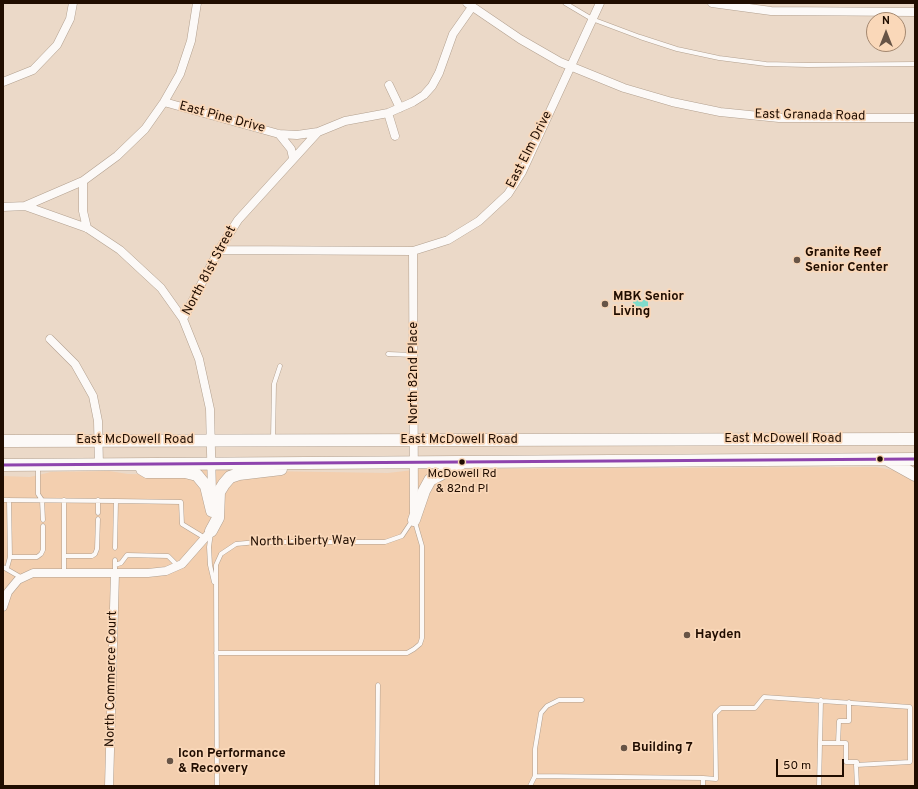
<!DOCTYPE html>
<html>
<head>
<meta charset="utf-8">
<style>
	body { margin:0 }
	#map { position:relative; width:918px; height:789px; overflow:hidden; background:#ebd9c8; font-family:Overpass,sans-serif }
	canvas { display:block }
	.frame { position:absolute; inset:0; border:4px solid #200d00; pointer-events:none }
	.north { position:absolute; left:866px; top:12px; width:40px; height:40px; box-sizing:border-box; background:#fad8b9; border:1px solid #a3876f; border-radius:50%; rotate:0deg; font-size:11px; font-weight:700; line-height:16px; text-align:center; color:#200d00 }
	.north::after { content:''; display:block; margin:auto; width:14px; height:18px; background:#675446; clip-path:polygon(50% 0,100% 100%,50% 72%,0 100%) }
	.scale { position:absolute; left:776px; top:759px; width:68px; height:18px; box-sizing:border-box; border:2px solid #200d00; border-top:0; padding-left:5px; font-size:12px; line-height:14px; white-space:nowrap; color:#200d00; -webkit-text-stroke:3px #fad8b9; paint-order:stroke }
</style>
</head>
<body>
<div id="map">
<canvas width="918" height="789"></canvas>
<div class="frame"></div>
<div class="north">N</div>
<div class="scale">50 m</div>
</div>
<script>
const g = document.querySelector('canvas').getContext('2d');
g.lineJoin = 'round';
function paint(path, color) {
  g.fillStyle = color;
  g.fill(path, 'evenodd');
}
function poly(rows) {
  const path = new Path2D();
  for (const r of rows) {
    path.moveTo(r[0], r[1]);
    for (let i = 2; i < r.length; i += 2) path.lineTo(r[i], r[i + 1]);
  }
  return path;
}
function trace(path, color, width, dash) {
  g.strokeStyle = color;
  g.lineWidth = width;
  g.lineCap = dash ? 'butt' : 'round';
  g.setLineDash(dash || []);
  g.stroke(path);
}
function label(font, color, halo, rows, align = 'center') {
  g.font = font + ' Overpass,sans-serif';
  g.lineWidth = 3.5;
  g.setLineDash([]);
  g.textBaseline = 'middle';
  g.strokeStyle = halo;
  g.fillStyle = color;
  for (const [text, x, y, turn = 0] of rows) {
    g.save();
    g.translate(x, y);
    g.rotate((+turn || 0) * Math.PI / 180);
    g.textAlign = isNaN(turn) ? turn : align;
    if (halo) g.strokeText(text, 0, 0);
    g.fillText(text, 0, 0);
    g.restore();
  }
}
paint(poly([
	[876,467,898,471,915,480,915,786,3,786,3,476,30,477,51,472,109,471,128,474,189,475,201,470,388,473,422,469]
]), '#f3cfaf');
paint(poly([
	[633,300,648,300,648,308,633,308]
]), '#7edccc');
const lane = poly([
	[565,3,592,19,640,37,677,49,719,58,766,64,808,65,915,64],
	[388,354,413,355],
	[273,439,274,384,280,366],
	[38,466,38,494,42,500,43,520],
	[3,500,116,501],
	[64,500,64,573],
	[98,513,98,500],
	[211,533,209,547,210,565,214,582],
	[115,548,116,501,181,502,182,524,205,538],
	[64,556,92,556,95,554,97,549,98,519],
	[10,557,37,557,41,554,43,550,43,526],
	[115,565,121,563,127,555,168,556,177,565],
	[3,567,22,578],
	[7,568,10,557,9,500],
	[115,573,115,560],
	[216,653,407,653,414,649,420,644,422,638,422,546,415,522],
	[820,743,846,743,846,762,857,762,856,765],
	[838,743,839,721,849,721,849,702],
	[535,776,535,749,541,713,547,706,559,700,582,700],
	[217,786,216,578,216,565,221,554,236,544,257,542,385,542,402,536,412,521],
	[377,786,378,685],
	[530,786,535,776,703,778],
	[703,786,703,778,716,779,715,714,721,708,755,708,764,697,910,707,910,762,856,765,857,786],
	[819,786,821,700]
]);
const street = poly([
	[467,3,520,39,560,62,624,88,672,102,720,112,779,118,915,118],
	[712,3,771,11,915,12],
	[3,82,33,70,57,45,70,19,73,3],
	[389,85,400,108],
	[164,102,279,134,297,135,318,132,345,121,388,113,413,102,424,95,432,86,439,73,453,34,472,7],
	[388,113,395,136],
	[279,134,291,149,293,158],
	[83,181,83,211,87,228],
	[25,206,83,181,117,156,145,129,164,102,180,74,191,41,197,3],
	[3,207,25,206,87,228,120,250,161,288,183,319],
	[219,250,413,251,448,240,479,221,508,194,522,172,600,3],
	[413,251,414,512],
	[50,339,75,364,93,396,98,421,99,465],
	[212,494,210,409,199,359,183,319,219,250,238,220,318,132],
	[3,607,8,592,18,580,33,573,148,573,166,571,182,564,211,531,211,528],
	[109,786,115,573]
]);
const primary = poly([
	[3,441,915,439],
	[888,460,915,475],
	[3,465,915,459],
	[142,469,147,472,185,472,197,475,206,486,212,511],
	[414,520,424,491,430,480,462,463],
	[211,531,218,518,219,492,224,484,230,477,239,474,281,469]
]);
trace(lane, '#b2a08f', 5);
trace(street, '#b2a08f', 9);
trace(primary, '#b2a08f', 13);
trace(lane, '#fcf9f7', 4);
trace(street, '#fcf9f7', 8);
trace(primary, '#fcf9f7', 12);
trace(poly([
	[3,465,915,459]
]), '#8e44ad', 3);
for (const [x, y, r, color] of [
	[797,260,4,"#675446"],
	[605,304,4,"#675446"],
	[880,459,3.5,"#200d00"],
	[462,462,3.5,"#200d00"],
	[687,635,4,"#675446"],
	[624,748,4,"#675446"],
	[170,761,4,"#675446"]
]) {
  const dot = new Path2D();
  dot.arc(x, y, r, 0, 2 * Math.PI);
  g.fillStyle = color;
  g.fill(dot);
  trace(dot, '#fad8b9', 1.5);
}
label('12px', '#200d00', '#fad8b9', [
	["McDowell Rd",462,475],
	["& 82nd Pl",462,490]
]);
label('13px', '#200d00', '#fad8b9', [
	["East Granada Road",810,116,1],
	["East Pine Drive",222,118,15],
	["East Elm Drive",530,150,-63],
	["North 81st Street",210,271,-62],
	["North 82nd Place",414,373,-90],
	["East McDowell Road",783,439],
	["East McDowell Road",135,440],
	["East McDowell Road",459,440],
	["North Liberty Way",303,542,-1],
	["North Commerce Court",112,679,-89]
]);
label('bold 13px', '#200d00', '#fad8b9', [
	["Granite Reef",805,253],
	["Senior Center",805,268],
	["MBK Senior",613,297],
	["Living",613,312],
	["Hayden",695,635],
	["Building 7",632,748],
	["Icon Performance",178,754],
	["& Recovery",178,769]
], 'left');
</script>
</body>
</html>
